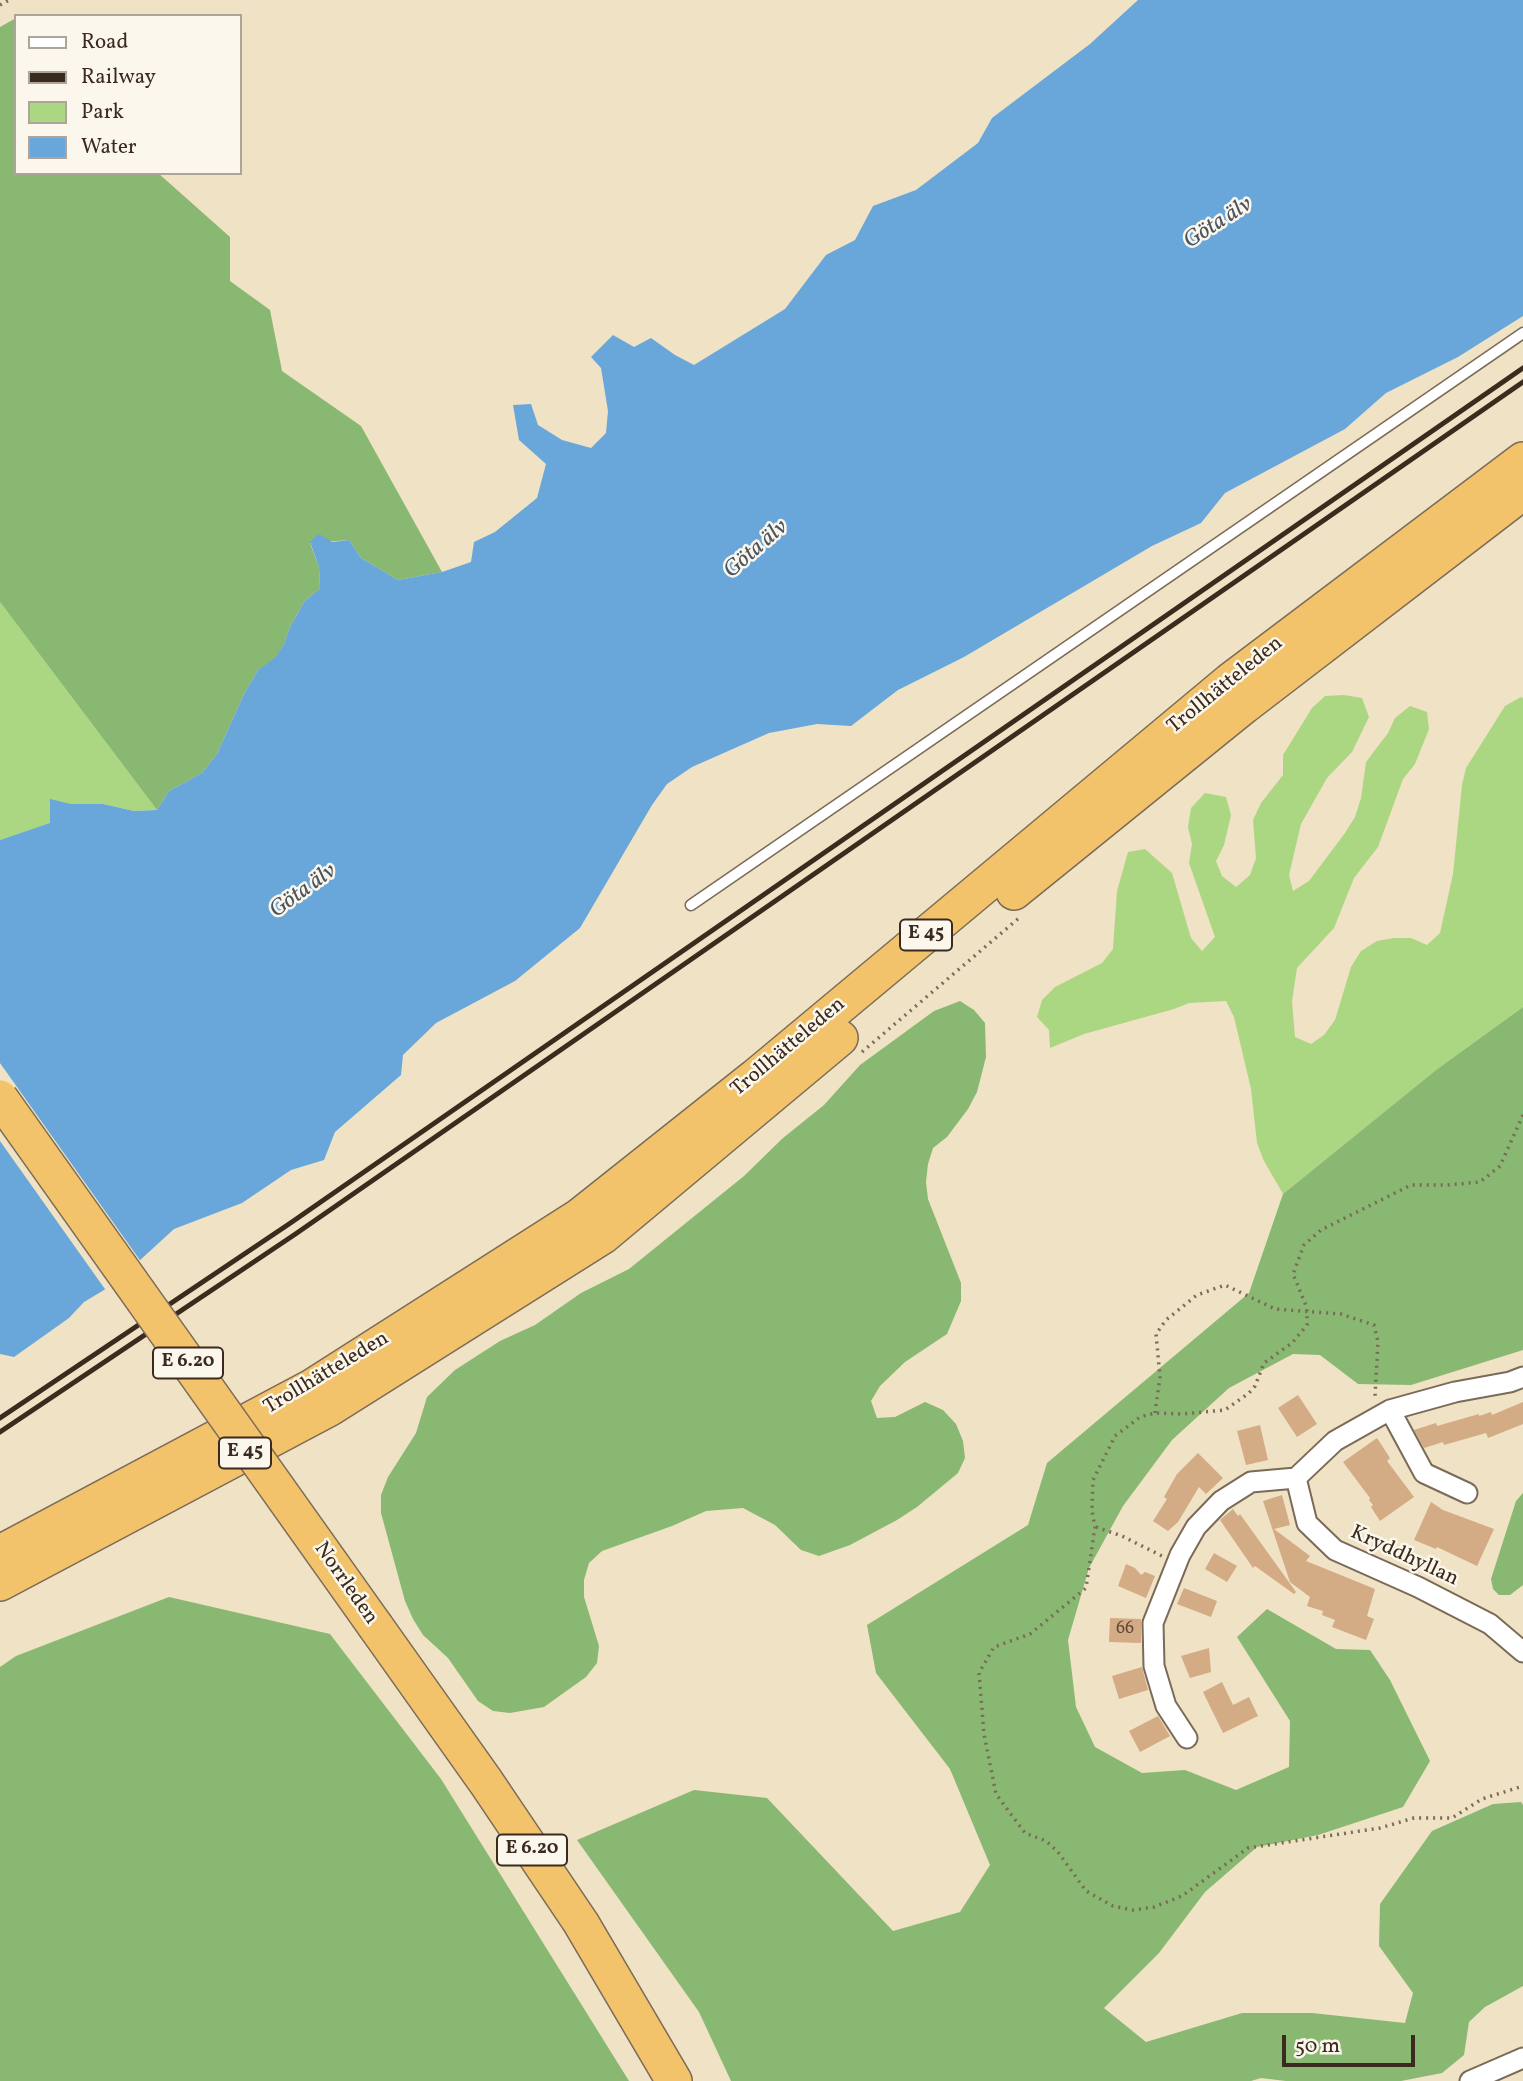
<!DOCTYPE html>
<html>
<head>
<meta charset="utf-8">
<style>
	body { margin:0 }
	#map { position:relative; width:1523px; height:2081px; overflow:hidden; background:#f0e2c4; font-family:Vollkorn,serif }
	canvas { display:block }
	.legend { position:absolute; left:14px; top:14px; width:228px; height:161px; box-sizing:border-box; background:#fbf7ec; border:2px solid #aea59a; margin:0; padding:9px 12px; list-style:none; font-size:21px; color:#3b2a1e }
	.legend li { display:flex; align-items:center; gap:14px; height:35px }
	.legend b { width:35px; border:2px solid #aea59a }
	.scale { position:absolute; left:1282px; top:2035px; width:133px; height:32px; box-sizing:border-box; border:4px solid #3b2a1e; border-top:0; padding-left:9px; font-size:21px; line-height:24px; white-space:nowrap; color:#3b2a1e; -webkit-text-stroke:5px #fbf7ec; paint-order:stroke }
</style>
</head>
<body>
<div id="map">
<canvas width="1523" height="2081"></canvas>
<ul class="legend">
<li><b style="height:9px;background:#fff"></b>Road</li>
<li><b style="height:9px;background:#3b2a1e"></b>Railway</li>
<li><b style="height:19px;background:#abd783"></b>Park</li>
<li><b style="height:19px;background:#69a6da"></b>Water</li>
</ul>
<div class="scale">50 m</div>
</div>
<script>
const g = document.querySelector('canvas').getContext('2d');
g.lineJoin = 'round';
function paint(path, color) {
  g.fillStyle = color;
  g.fill(path, 'evenodd');
}
function poly(rows) {
  const path = new Path2D();
  for (const r of rows) {
    path.moveTo(r[0], r[1]);
    for (let i = 2; i < r.length; i += 2) path.lineTo(r[i], r[i + 1]);
  }
  return path;
}
function trace(path, color, width, dash) {
  g.strokeStyle = color;
  g.lineWidth = width;
  g.lineCap = dash ? 'butt' : 'round';
  g.setLineDash(dash || []);
  g.stroke(path);
}
function label(font, color, halo, rows, align = 'center') {
  g.font = font + ' Vollkorn,serif';
  g.lineWidth = 5;
  g.setLineDash([]);
  g.textBaseline = 'middle';
  g.strokeStyle = halo;
  g.fillStyle = color;
  for (const [text, x, y, turn = 0] of rows) {
    g.save();
    g.translate(x, y);
    g.rotate((+turn || 0) * Math.PI / 180);
    g.textAlign = isNaN(turn) ? turn : align;
    if (halo) g.strokeText(text, 0, 0);
    g.fillText(text, 0, 0);
    g.restore();
  }
}
paint(poly([
	[0,602,157,810,134,811,103,804,71,804,51,800,51,823,0,840],
	[1344,695,1362,698,1369,717,1352,752,1327,778,1301,824,1289,875,1293,891,1309,881,1345,833,1355,817,1361,798,1366,762,1388,733,1395,718,1410,706,1427,712,1429,729,1415,764,1403,779,1378,847,1354,878,1334,928,1297,968,1292,1001,1295,1037,1311,1044,1324,1035,1335,1020,1351,967,1361,951,1377,941,1394,938,1411,938,1427,945,1440,933,1453,874,1462,785,1466,768,1505,706,1521,697,1523,698,1523,1007,1436,1070,1283,1194,1264,1161,1257,1143,1251,1089,1234,1017,1226,1001,1189,1003,1174,1009,1084,1034,1050,1048,1049,1030,1037,1017,1042,1000,1055,987,1102,963,1113,949,1117,891,1128,852,1145,849,1172,873,1191,938,1202,951,1215,937,1189,863,1192,844,1188,827,1191,808,1205,793,1226,797,1231,815,1224,845,1216,861,1222,876,1236,887,1250,875,1256,858,1253,820,1261,803,1283,775,1283,755,1312,708,1325,696]
]), '#abd783');
paint(poly([
	[16,18,16,173,158,173,230,237,230,281,270,310,282,371,361,426,442,572,398,580,361,558,349,540,310,543,319,567,320,588,304,602,290,627,284,644,275,659,258,670,244,694,217,754,202,773,169,791,157,810,0,602,0,27],
	[960,1001,974,1010,985,1023,986,1057,977,1092,968,1109,947,1137,933,1148,928,1164,926,1182,928,1199,961,1283,961,1301,947,1334,905,1362,880,1386,871,1401,877,1418,895,1417,925,1402,943,1410,956,1424,963,1441,965,1458,958,1473,917,1507,897,1520,850,1545,819,1556,801,1550,775,1525,743,1508,706,1511,672,1526,602,1551,589,1563,584,1580,584,1597,599,1646,597,1663,586,1677,544,1707,510,1713,493,1711,478,1701,448,1658,423,1635,413,1619,405,1601,381,1513,381,1495,388,1477,416,1433,427,1397,455,1370,500,1341,535,1325,581,1293,629,1269,744,1176,783,1138,824,1105,860,1065,934,1011],
	[1523,1007,1523,1350,1411,1385,1358,1384,1320,1355,1293,1354,1229,1388,1172,1440,1123,1506,1089,1568,1068,1640,1076,1707,1095,1747,1142,1773,1185,1770,1236,1790,1289,1767,1290,1721,1237,1637,1267,1609,1336,1649,1370,1650,1390,1680,1430,1761,1403,1807,1318,1835,1257,1847,1205,1892,1159,1953,1104,2008,1146,2042,1242,2013,1312,2013,1405,2023,1413,1993,1379,1946,1380,1904,1432,1831,1493,1804,1521,1802,1523,1805,1523,1986,1485,2007,1469,2022,1464,2055,1442,2073,1401,2081,1286,2081,1261,2078,1251,2081,731,2081,699,2012,577,1840,694,1790,767,1798,893,1931,960,1912,990,1865,950,1769,876,1673,867,1625,1028,1525,1047,1463,1249,1293,1283,1194,1436,1070],
	[1523,1493,1523,1585,1510,1595,1499,1595,1493,1589,1491,1579,1516,1501],
	[169,1597,330,1634,441,1779,629,2081,0,2081,0,1667,16,1656]
]), '#88b871');
paint(poly([
	[1138,0,1523,0,1523,316,1458,357,1386,393,1345,429,1225,493,1201,523,1152,546,964,657,898,690,851,726,817,724,769,733,692,767,667,784,652,805,580,928,515,981,436,1023,403,1055,401,1075,335,1132,324,1160,291,1170,242,1203,174,1229,114,1284,84,1302,69,1318,14,1357,0,1354,0,840,50,823,50,799,71,804,103,804,134,811,157,810,169,791,202,773,217,754,244,694,258,670,275,658,284,644,290,627,304,602,320,588,319,567,310,542,319,534,332,542,349,540,361,558,398,580,442,572,471,562,474,542,495,532,537,498,546,464,519,440,513,405,531,404,538,425,562,440,591,448,606,433,608,411,601,368,591,357,613,335,634,347,651,338,675,355,694,365,785,309,826,255,855,240,873,206,916,190,978,143,992,118,1090,44]
]), '#69a6da');
paint(poly([
	[0,1063,142,1263,107,1292,0,1141]
]), '#f0e2c4');
paint(poly([
	[1298,1395,1317,1424,1297,1437,1278,1408],
	[1523,1402,1523,1424,1488,1438,1486,1433,1444,1445,1443,1442,1424,1448,1414,1430,1436,1423,1437,1426,1479,1414,1479,1416,1491,1412,1492,1415],
	[1260,1425,1268,1460,1246,1465,1237,1431],
	[1377,1438,1390,1458,1387,1461,1414,1497,1380,1521,1371,1507,1373,1505,1369,1500,1370,1498,1343,1462],
	[1198,1453,1223,1478,1206,1494,1199,1487,1178,1522,1168,1531,1153,1521,1167,1499,1164,1497,1177,1474],
	[1282,1495,1290,1525,1274,1529,1310,1556,1306,1561,1375,1589,1367,1616,1374,1619,1366,1640,1332,1627,1335,1620,1322,1615,1323,1611,1307,1606,1310,1597,1290,1582,1263,1501],
	[1431,1502,1443,1510,1494,1529,1477,1566,1437,1547,1436,1549,1414,1540],
	[1233,1509,1238,1516,1240,1514,1296,1592,1294,1594,1255,1566,1253,1568,1220,1520],
	[1214,1553,1237,1566,1227,1582,1205,1569],
	[1126,1564,1135,1568,1141,1575,1145,1572,1155,1576,1146,1598,1118,1586],
	[1184,1588,1217,1601,1211,1617,1177,1604],
	[1110,1618,1141,1619,1141,1643,1109,1642],
	[1209,1648,1211,1672,1190,1678,1181,1656],
	[1142,1667,1148,1690,1119,1699,1112,1676],
	[1222,1682,1233,1705,1249,1697,1258,1716,1223,1733,1203,1692],
	[1158,1716,1170,1736,1140,1752,1129,1731]
]), '#d3ab85');
const lane = poly([
	[691,905,1523,333]
]);
const street = poly([
	[1390,1410,1424,1473,1467,1493],
	[1296,1478,1335,1441,1390,1410,1455,1392,1510,1382,1523,1377],
	[1187,1738,1166,1706,1154,1666,1153,1623,1180,1555,1196,1527,1221,1501,1251,1482,1296,1478,1307,1523,1335,1550,1418,1587,1490,1624,1523,1652],
	[1470,2081,1523,2058]
]);
const highway = poly([
	[1014,892,1244,706,1523,492],
	[0,1553,312,1387,580,1216,755,1077,1230,681,1523,460],
	[0,1583,330,1408,603,1236,840,1038],
	[376,1627,486,1782,581,1923,674,2081]
]);
trace(lane, '#7a6a58', 13);
trace(street, '#7a6a58', 23);
trace(highway, '#7a6a58', 38);
trace(poly([
	[0,5,9,0],
	[862,1052,1019,918],
	[1523,1115,1500,1166,1480,1182,1447,1185,1411,1185,1321,1230,1304,1245,1293,1274,1307,1308,1307,1325,1292,1343,1264,1363,1255,1386,1249,1393,1225,1410,1182,1414,1155,1413,1140,1417,1115,1436,1093,1480,1092,1511,1095,1527,1086,1588,1030,1634,994,1647,979,1673,984,1734,996,1794,1025,1833,1046,1841,1058,1852,1086,1891,1113,1906,1133,1910,1154,1907,1182,1896,1248,1848,1380,1828,1414,1818,1452,1818,1482,1799,1523,1786],
	[1155,1413,1160,1377,1156,1334,1166,1320,1197,1295,1225,1285,1275,1309,1341,1314,1374,1325,1378,1342,1375,1396,1378,1399],
	[1096,1527,1122,1536,1162,1556]
]), '#7a6a58', 3.5, [2, 5]);
trace(lane, '#fff', 10);
trace(street, '#fff', 19);
trace(highway, '#f2c36a', 35);
trace(poly([
	[0,1418,289,1224,1523,368],
	[0,1432,294,1235,1523,382]
]), '#3b2a1e', 5);
const highwayBridge = poly([
	[0,1098,376,1627]
]);
trace(highwayBridge, '#7a6a58', 38, []);
trace(highwayBridge, '#f2c36a', 35);
label('18px', '#614a38', null, [
	["66",1125,1630]
]);
for (const [x, y, w] of [
	[926,935,52],
	[188,1363,70],
	[245,1453,52],
	[532,1850,70]
]) {
  const box = new Path2D();
  box.roundRect(x - w / 2, y - 15.5, w, 31, 5);
  g.fillStyle = '#fbf7ec';
  g.fill(box);
  trace(box, '#3b2a1e', 2);
}
label('bold 19px', '#3b2a1e', null, [
	["E 45",926,935],
	["E 6.20",188,1363],
	["E 45",245,1453],
	["E 6.20",532,1850]
]);
label('21px', '#3b2a1e', '#fbf7ec', [
	["Trollhätteleden",1226,686,-39],
	["Trollhätteleden",789,1048,-40],
	["Trollhätteleden",327,1374,-31],
	["Kryddhyllan",1404,1557,25],
	["Norrleden",345,1584,55]
]);
label('italic 23px', '#4b5560', '#fbf7ec', [
	["Göta älv",1219,224,-33],
	["Göta älv",757,550,-41],
	["Göta älv",304,892,-36]
]);
</script>
</body>
</html>
